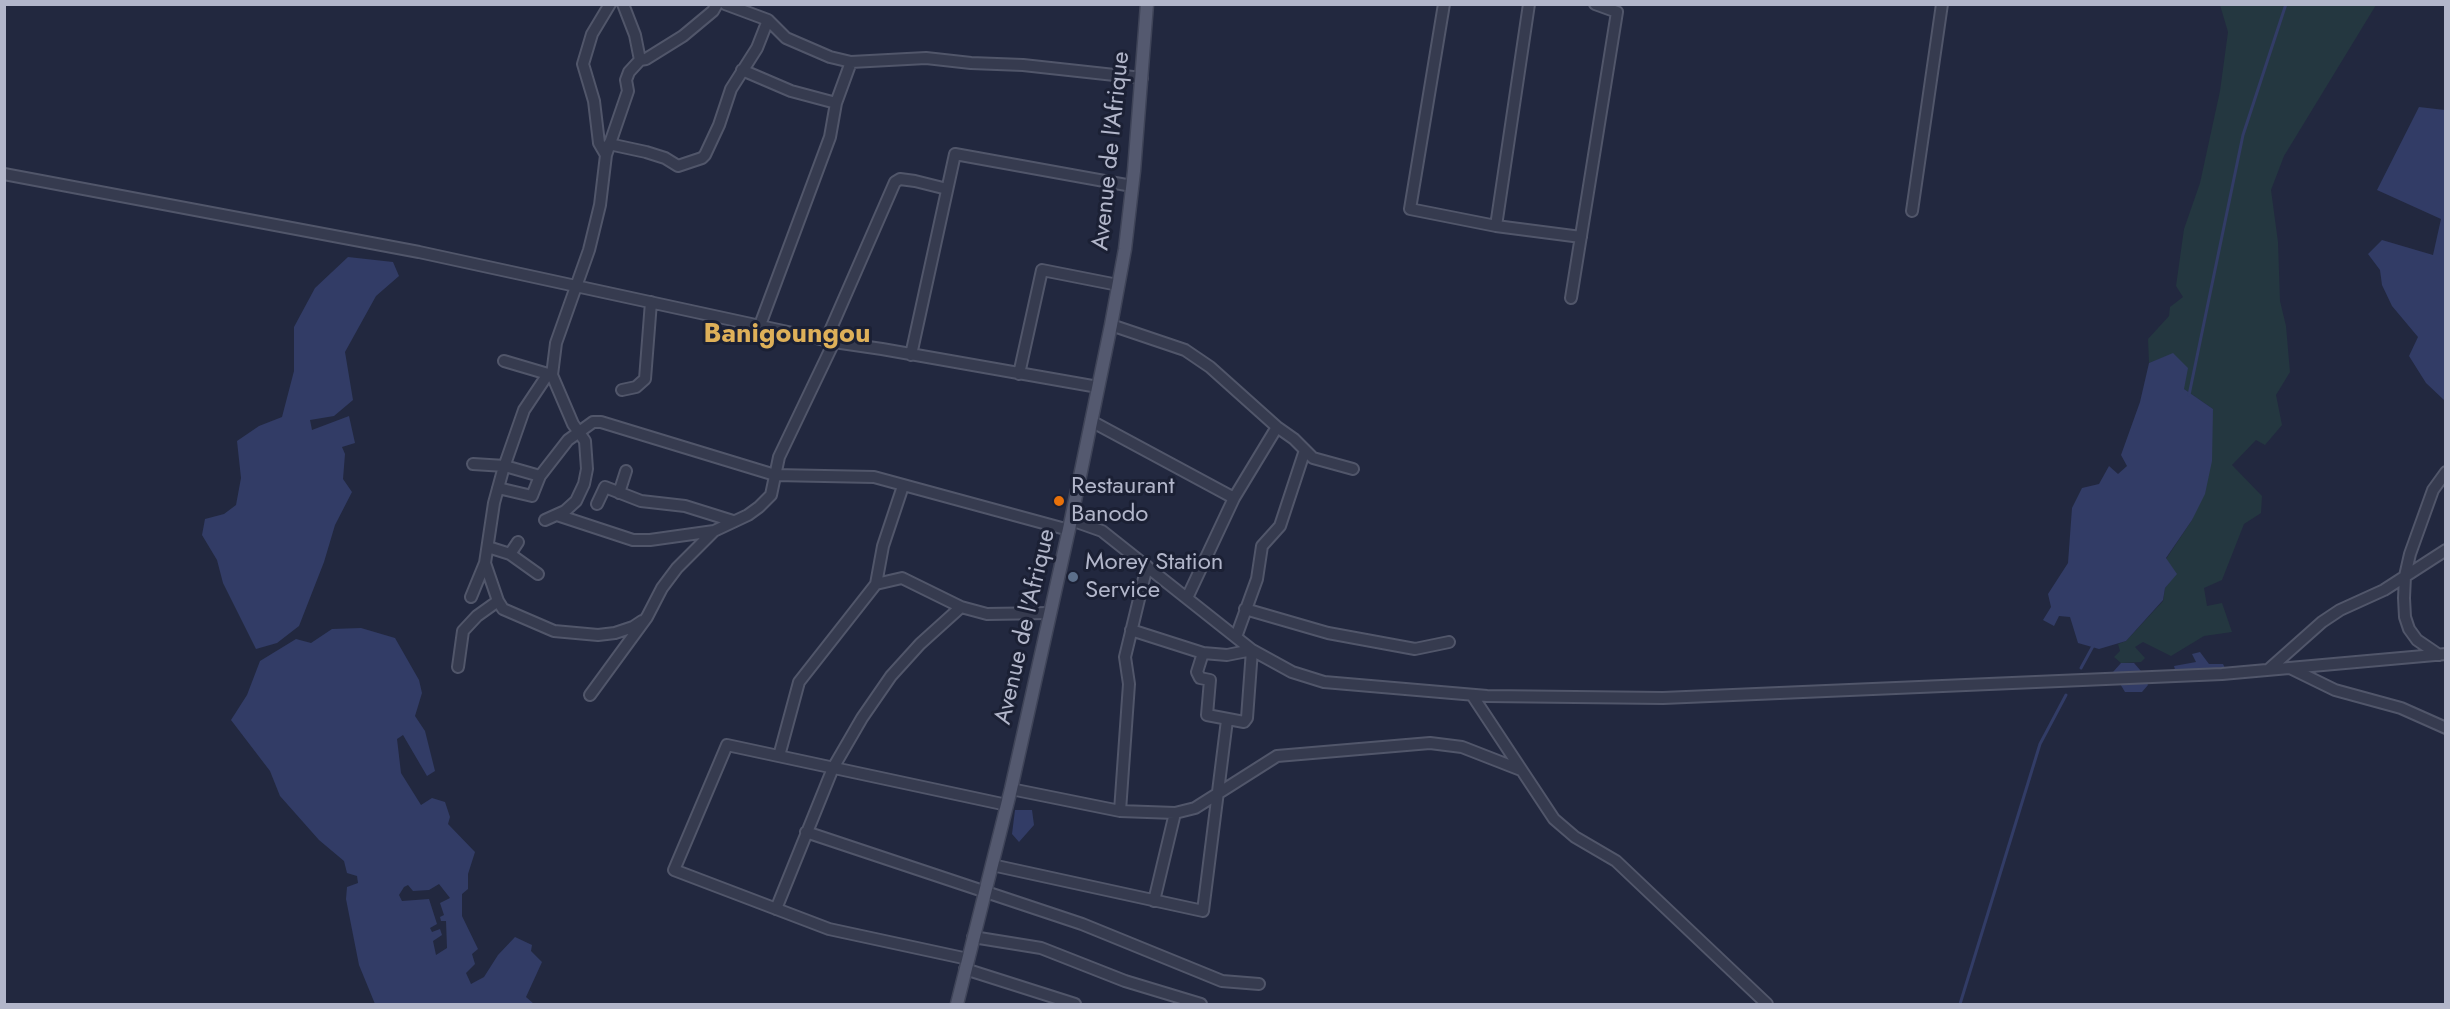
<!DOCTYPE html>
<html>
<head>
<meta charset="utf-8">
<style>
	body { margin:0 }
	#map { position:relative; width:2450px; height:1009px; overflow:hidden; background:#22283f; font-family:Jost,sans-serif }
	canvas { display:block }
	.frame { position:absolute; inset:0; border:6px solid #b2b6ca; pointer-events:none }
</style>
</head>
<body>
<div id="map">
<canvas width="2450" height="1009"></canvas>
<div class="frame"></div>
</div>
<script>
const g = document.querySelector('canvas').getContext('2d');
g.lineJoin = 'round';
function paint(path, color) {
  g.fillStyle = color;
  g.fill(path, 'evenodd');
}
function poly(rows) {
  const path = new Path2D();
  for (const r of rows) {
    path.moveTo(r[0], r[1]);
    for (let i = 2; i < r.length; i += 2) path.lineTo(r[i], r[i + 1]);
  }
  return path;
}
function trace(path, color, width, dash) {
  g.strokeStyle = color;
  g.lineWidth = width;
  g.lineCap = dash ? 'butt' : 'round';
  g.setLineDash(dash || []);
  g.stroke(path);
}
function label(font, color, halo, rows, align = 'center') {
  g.font = font + ' Jost,sans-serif';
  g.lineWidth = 6;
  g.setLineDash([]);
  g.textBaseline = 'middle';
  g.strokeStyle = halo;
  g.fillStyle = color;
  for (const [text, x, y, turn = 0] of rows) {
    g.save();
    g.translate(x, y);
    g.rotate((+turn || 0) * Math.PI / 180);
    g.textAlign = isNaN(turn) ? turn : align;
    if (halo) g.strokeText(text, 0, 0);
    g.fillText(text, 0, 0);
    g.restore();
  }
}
paint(poly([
	[2220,5,2376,5,2284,156,2271,190,2278,242,2280,301,2286,326,2290,372,2276,395,2282,425,2265,445,2256,440,2232,465,2262,496,2261,513,2244,524,2222,580,2204,588,2207,606,2222,603,2232,632,2204,636,2171,656,2143,642,2135,647,2145,658,2141,662,2121,663,2114,657,2120,651,2118,644,2126,641,2163,601,2165,588,2176,574,2166,559,2192,520,2213,409,2184,389,2173,354,2149,363,2148,339,2169,316,2170,307,2183,297,2176,286,2184,229,2200,183,2220,91,2228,32]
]), '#243740');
paint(poly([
	[2419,107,2445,110,2444,400,2426,383,2409,356,2418,337,2392,306,2382,285,2380,270,2368,254,2382,240,2433,255,2441,219,2377,190],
	[348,257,393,262,399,276,376,296,345,352,353,400,334,416,310,420,312,430,349,416,355,443,342,447,345,454,343,479,352,492,335,525,324,562,299,626,277,643,256,649,223,583,217,560,202,535,205,519,224,514,236,505,241,478,237,441,259,426,282,417,294,371,294,327,315,288],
	[2173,353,2188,368,2184,389,2213,409,2212,461,2205,494,2192,520,2166,558,2177,574,2165,588,2163,600,2126,641,2099,649,2078,643,2070,617,2059,616,2054,626,2043,620,2051,607,2048,594,2068,563,2072,508,2082,488,2099,484,2109,466,2118,474,2127,466,2121,455,2140,402,2149,363],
	[361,628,395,638,419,680,422,693,415,716,425,731,435,771,427,776,403,735,397,739,401,773,421,805,432,798,445,802,450,817,448,824,475,852,468,874,468,889,462,894,462,916,478,949,472,954,475,964,466,973,471,984,484,977,498,955,515,937,532,945,531,951,542,962,526,997,534,1004,375,1004,359,965,346,899,347,887,358,883,357,876,347,873,344,861,319,840,280,796,270,771,231,720,247,695,260,661,296,639,311,643,332,629],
	[439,884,450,898,440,903,444,915,440,917,441,921,446,921,447,948,436,955,433,941,442,935,440,929,432,932,430,928,437,924,429,899,402,901,399,895,404,887,408,885,413,891,429,890],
	[2200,652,2209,664,2223,664,2226,670,2176,673,2174,666,2196,662,2192,654],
	[2121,663,2134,663,2141,671,2148,685,2142,692,2125,692,2113,672],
	[1015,810,1032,810,1034,825,1019,842,1012,834]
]), '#323c66');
trace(poly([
	[2189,395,2243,135,2286,4],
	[2081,668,2093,646],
	[1960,1004,2040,744,2066,695]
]), '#323c66', 3);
const minor = poly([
	[623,4,635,35,640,60],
	[725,4,768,20,786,38,830,57,851,62,926,58,971,63,1023,65,1142,78],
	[1444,4,1410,209,1496,226,1581,237],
	[742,70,791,91,836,103],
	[609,144,646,152,665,158,678,166,702,158,705,155,719,125,731,89,757,48,768,20],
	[606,155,599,143,594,101,583,64,592,34,610,4],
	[4,174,419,252,834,342,882,349,1098,387],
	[1912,211,1942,4],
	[1496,226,1529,4],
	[1571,298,1617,12,1595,4],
	[760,325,830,137,836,103,851,62],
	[1111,325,1185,350,1210,367,1277,427,1294,439,1313,458,1353,469],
	[826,340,895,182,900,179,915,181,947,189],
	[911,355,955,154,1132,186],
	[504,361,548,374],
	[1019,374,1042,270,1118,285],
	[552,375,548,374,524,410,503,470,494,503,485,563,498,601,503,609,554,631,598,635,615,633,633,627,642,621],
	[622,390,636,387,645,379,651,302],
	[1091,421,1234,498],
	[473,464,505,466,540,476],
	[498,488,532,496,540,476,568,440,593,422,601,422,775,475,874,477,1069,530],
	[619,493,626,471],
	[597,504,605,487,641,501,685,506,733,521],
	[557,515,633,540,650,540,714,531],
	[545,520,565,511,576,501,584,484,587,469,585,441,573,424,552,375,556,343,589,250,600,205,606,155,628,91,626,80,629,72,640,60,646,59,683,36,713,11,717,4],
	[1071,520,1102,531,1252,650,1292,672,1324,682,1487,696,1663,698,2222,674,2446,654],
	[488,547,510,554,538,574],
	[510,554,518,542],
	[876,584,883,546,903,486],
	[471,597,485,563],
	[1187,598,1234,498,1277,427],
	[1245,609,1328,633,1415,649,1449,642],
	[1131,630,1203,653,1227,655,1252,650,1247,718,1244,722,1207,715,1210,680,1200,678,1197,672,1203,653],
	[1236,637,1257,579,1262,546,1280,526,1305,450],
	[2439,655,2417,640,2409,629,2405,617,2404,598,2405,576,2410,554,2433,490,2446,472],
	[458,667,463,631,477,616,498,601],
	[2290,668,2335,690,2401,708,2446,728],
	[2268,670,2322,622,2340,610,2384,590,2446,550],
	[590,695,647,617,662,588,677,568,714,531,748,515,759,507,771,495,779,457,834,342],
	[1472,695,1554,819,1575,837,1616,861,1767,1004],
	[779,756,799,682,876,584,902,578,961,607,987,614,1050,613],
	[1011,789,1120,811,1175,813,1195,808,1277,756,1430,743,1462,747,1521,770],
	[1120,811,1129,684,1125,657,1147,566],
	[806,832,1082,924,1222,981,1259,984],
	[992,865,1203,911,1227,720],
	[1154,901,1175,813],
	[776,909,833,768,862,718,891,676,920,644,961,607],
	[973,937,1041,948,1125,981,1201,1004],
	[968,959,829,929,674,870,727,745,1007,805],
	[965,969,1075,1004]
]);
const major = poly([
	[957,1004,1011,789,1071,520,1111,325,1125,249,1134,171,1147,4]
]);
trace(minor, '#51566a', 14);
trace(major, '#3f4458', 15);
trace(minor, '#363b4f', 10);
trace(major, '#54596f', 12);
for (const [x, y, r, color] of [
	[1059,501,6,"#e8710a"],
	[1073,577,6,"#5c6f8a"]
]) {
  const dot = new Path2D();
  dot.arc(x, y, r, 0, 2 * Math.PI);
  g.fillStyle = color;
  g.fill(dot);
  trace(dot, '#1b2034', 2);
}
label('24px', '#b2b6ca', '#1b2034', [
	["Avenue de l'Afrique",1112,151,-84],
	["Avenue de l'Afrique",1026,627,-77]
]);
label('24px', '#b2b6ca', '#1b2034', [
	["Restaurant",1071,487],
	["Banodo",1071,515],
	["Morey Station",1085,563],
	["Service",1085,591]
], 'left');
label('bold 27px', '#deb059', '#1b2034', [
	["Banigoungou",787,335]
]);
</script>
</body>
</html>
